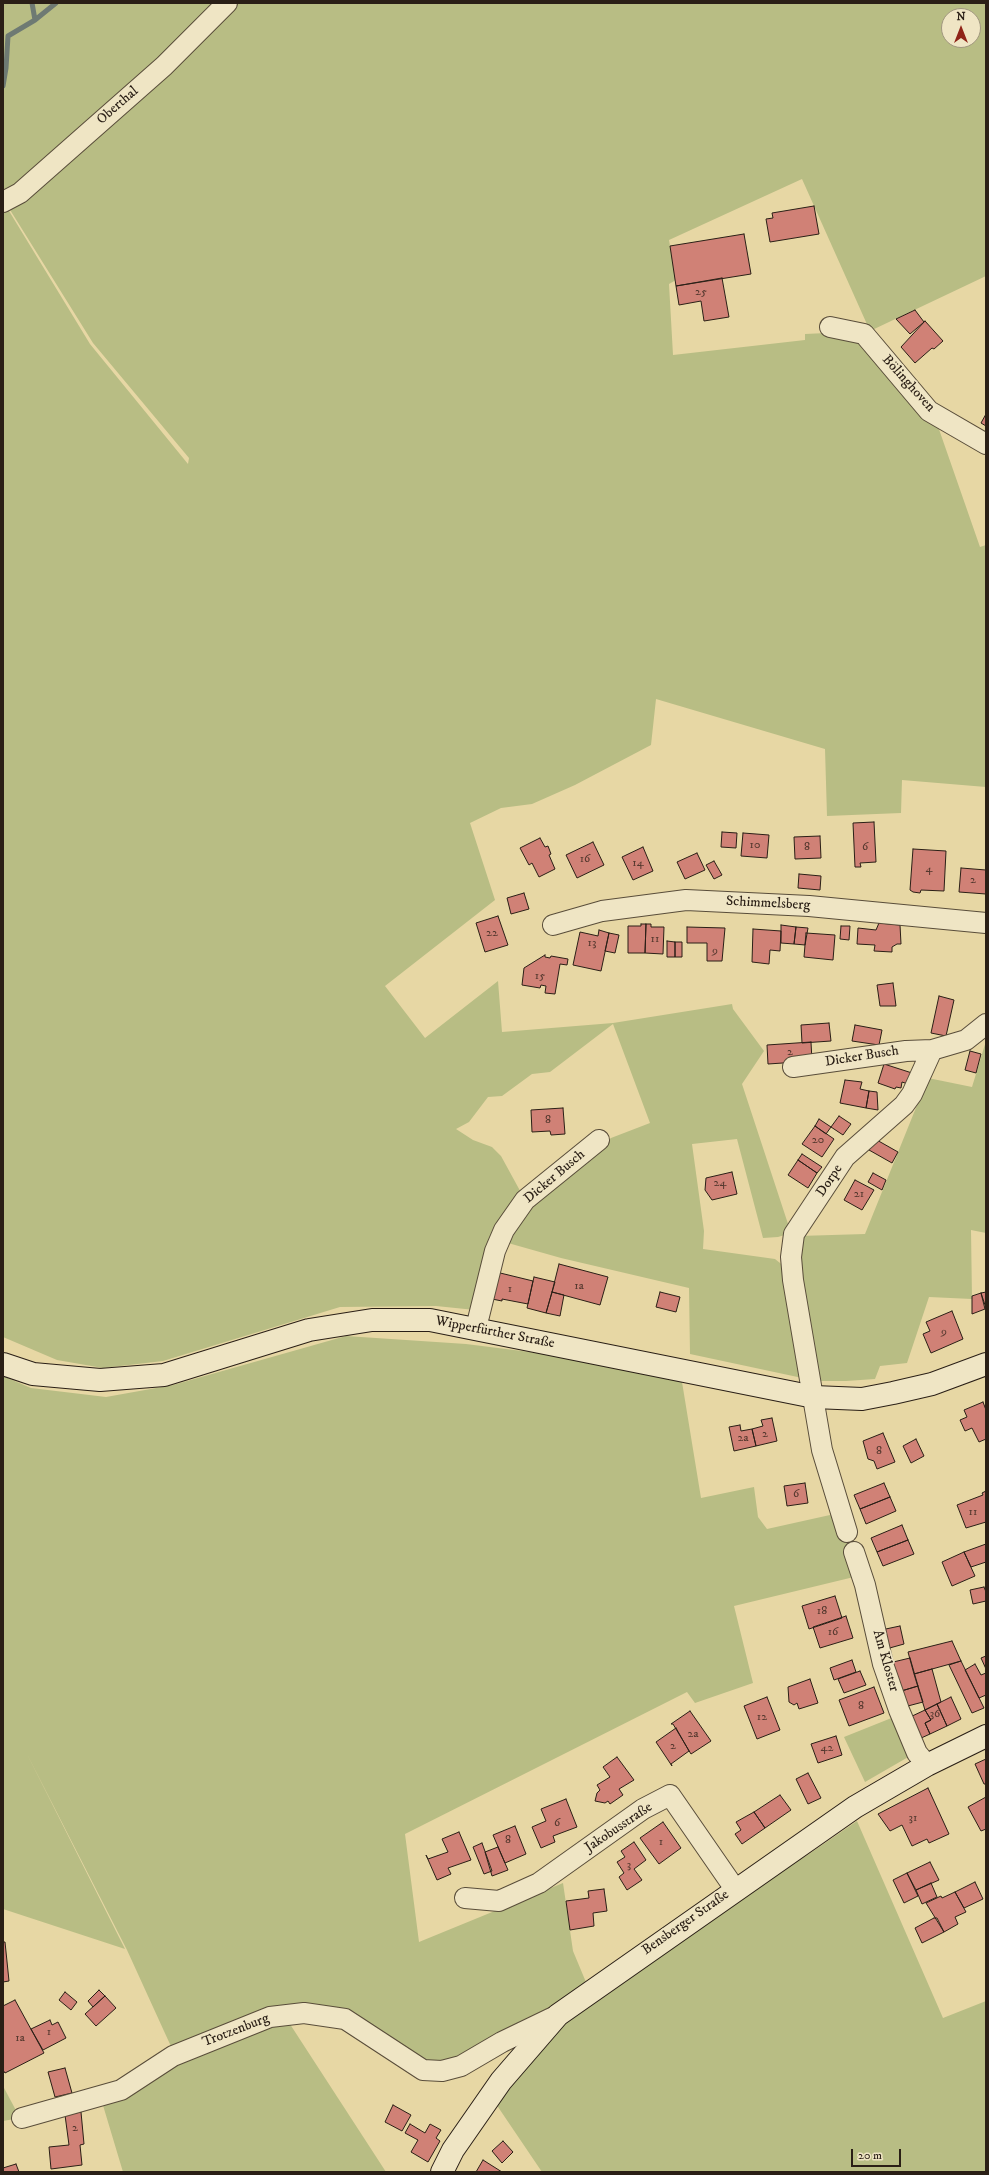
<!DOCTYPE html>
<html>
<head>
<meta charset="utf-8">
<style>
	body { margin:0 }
	#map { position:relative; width:989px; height:2175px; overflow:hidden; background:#e7d7a4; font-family:"IM FELL DW Pica",serif }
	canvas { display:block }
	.frame { position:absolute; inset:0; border:4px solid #2a1f16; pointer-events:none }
	.north { position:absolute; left:941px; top:8px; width:40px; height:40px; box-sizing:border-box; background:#efe5c4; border:1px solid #a0967e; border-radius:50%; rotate:0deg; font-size:11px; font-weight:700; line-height:16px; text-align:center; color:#2a1f16 }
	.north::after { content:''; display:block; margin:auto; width:14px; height:18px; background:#8f2418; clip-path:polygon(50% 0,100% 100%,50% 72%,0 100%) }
	.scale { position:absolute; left:851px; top:2149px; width:50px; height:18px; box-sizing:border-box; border:2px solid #2a1f16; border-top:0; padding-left:5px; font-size:12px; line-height:14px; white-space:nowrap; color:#2a1f16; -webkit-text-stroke:3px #efe5c4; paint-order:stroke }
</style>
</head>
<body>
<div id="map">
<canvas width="989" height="2175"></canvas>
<div class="frame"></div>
<div class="north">N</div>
<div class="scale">20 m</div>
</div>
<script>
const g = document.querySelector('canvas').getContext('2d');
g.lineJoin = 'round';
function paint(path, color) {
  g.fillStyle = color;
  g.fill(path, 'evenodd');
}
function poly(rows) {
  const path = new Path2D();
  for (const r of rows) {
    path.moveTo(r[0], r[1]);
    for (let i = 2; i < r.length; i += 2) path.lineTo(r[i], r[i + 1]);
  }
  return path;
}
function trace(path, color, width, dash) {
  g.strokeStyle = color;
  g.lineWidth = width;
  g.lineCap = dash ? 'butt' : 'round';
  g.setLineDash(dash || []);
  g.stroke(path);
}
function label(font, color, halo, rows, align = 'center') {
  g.font = font + ' "IM FELL DW Pica",serif';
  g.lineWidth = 3.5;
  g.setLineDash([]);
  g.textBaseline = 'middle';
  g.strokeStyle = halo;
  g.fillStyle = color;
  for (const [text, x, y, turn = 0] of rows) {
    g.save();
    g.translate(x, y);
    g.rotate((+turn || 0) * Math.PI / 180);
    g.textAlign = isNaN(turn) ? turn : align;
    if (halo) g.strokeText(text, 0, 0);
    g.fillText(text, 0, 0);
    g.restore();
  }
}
paint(poly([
	[3,3,225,3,3,202],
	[231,3,986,3,986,276,870,331,926,392,980,547,986,545,986,787,902,780,901,813,827,816,825,749,656,699,651,745,575,785,532,804,501,808,470,823,495,900,385,986,425,1038,498,981,502,1032,613,1023,732,1004,733,1009,764,1051,742,1084,791,1233,778,1237,763,1238,737,1139,692,1144,704,1231,703,1249,775,1259,785,1267,807,1379,690,1354,689,1288,561,1258,501,1241,526,1203,611,1138,650,1123,613,1024,550,1072,532,1074,502,1096,488,1097,469,1122,456,1129,473,1140,492,1147,501,1156,524,1198,496,1239,475,1310,436,1306,340,1307,163,1361,103,1368,57,1360,3,1337,3,208,6,206,90,344,188,464,189,458,93,343,7,205,166,68],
	[949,16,973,16,973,40,949,40],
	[802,179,870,331,805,334,805,340,673,355,669,284,676,280,669,240],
	[986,1041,986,1233,971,1230,972,1299,929,1297,907,1363,880,1366,875,1379,846,1381,816,1381,796,1283,799,1236,865,1234,928,1078,972,1087],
	[346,1336,466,1344,594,1360,682,1382,701,1498,754,1487,758,1517,767,1529,839,1513,852,1549,858,1576,734,1606,753,1683,695,1703,687,1692,405,1834,419,1942,563,1883,573,1951,588,1987,442,2068,324,2013,174,2053,127,1950,26,1752,125,1949,3,1909,3,1376,31,1388,106,1397,173,1385],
	[894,1717,910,1756,865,1782,844,1737],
	[857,1821,943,2018,986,2001,986,2172,542,2172,496,2104,560,2018,741,1893,809,1854],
	[286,2018,386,2172,123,2172,102,2102,175,2060],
	[3,2086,20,2118,3,2121]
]), '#b8bd84');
trace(poly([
	[32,3,35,20],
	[3,86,6,68,8,36,35,20,56,3]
]), '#6e7a73', 5);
const building = poly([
	[814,206,819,234,770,242,766,219,773,218,772,213,814,206],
	[744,234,751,274,676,286,670,246,744,234],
	[722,278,729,317,704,321,701,301,679,305,676,286,722,278],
	[915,310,924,322,910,334,896,319,915,310],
	[925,321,943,341,934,349,932,348,915,363,901,347,925,321],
	[986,414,986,426,981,423,986,414],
	[874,822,876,862,860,863,861,867,855,867,853,823,874,822],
	[722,832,737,833,736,848,721,847,722,832],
	[743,833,769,835,767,858,741,856,743,833],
	[820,836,821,858,795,859,794,837,820,836],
	[540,838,545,847,548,846,551,854,549,855,555,869,539,877,532,863,529,865,520,848,540,838],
	[593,842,604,865,577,878,566,855,593,842],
	[643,847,653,871,633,880,622,857,643,847],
	[913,849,946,851,944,891,921,890,920,893,913,892,910,890,913,849],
	[697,853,705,870,685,879,677,862,697,853],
	[714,861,722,875,714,879,706,865,714,861],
	[961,868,986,870,986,894,959,892,961,868],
	[799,874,821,876,820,890,798,888,799,874],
	[524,893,529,909,511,914,507,898,524,893],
	[498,916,508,945,485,952,476,923,498,916],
	[879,923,900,925,901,944,897,944,892,947,892,952,874,951,875,945,857,944,858,928,876,930,879,923],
	[641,924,646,924,645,953,628,953,628,926,641,926,641,924],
	[646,924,651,924,651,927,664,927,663,954,645,953,646,924],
	[781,925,796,927,794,944,781,943,781,925],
	[841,926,850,926,849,940,840,939,841,926],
	[687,927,725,928,722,961,707,961,707,943,687,943,687,927],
	[796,927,808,928,805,945,794,944,796,927],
	[753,929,781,931,780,951,770,950,769,964,752,962,753,929],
	[599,930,609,933,601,971,573,965,580,932,598,936,599,930],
	[609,933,619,935,615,953,605,951,609,933],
	[806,933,835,935,833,960,804,957,806,933],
	[667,941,675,942,675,957,667,957,667,941],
	[675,942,682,942,682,957,675,957,675,942],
	[545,955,545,957,550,958,551,956,568,959,567,965,560,964,555,994,545,993,546,986,541,985,540,988,522,985,524,968,545,955],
	[893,983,896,1006,880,1006,877,985,893,983],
	[939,996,954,1000,946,1036,931,1033,939,996],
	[829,1023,831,1041,802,1043,801,1025,829,1023],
	[855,1025,882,1030,879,1045,852,1041,855,1025],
	[811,1042,812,1061,768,1064,767,1045,811,1042],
	[970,1051,981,1054,976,1073,965,1070,970,1051],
	[884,1064,912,1073,908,1084,902,1082,901,1088,896,1087,895,1089,878,1083,884,1064],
	[845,1080,862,1082,860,1089,869,1091,866,1108,840,1103,845,1080],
	[869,1091,877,1092,878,1110,866,1108,869,1091],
	[563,1108,565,1134,551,1135,550,1131,532,1132,531,1110,563,1108],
	[839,1116,851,1124,843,1135,831,1127,839,1116],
	[819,1119,831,1127,826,1134,815,1126,819,1119],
	[815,1126,834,1139,822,1157,802,1144,815,1126],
	[875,1139,898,1152,892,1163,869,1150,875,1139],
	[802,1154,822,1167,817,1173,798,1160,802,1154],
	[798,1160,817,1173,808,1188,788,1175,798,1160],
	[732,1172,737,1194,712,1200,705,1190,706,1178,732,1172],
	[873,1173,886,1180,882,1190,868,1182,873,1173],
	[855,1180,874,1190,862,1210,844,1200,855,1180],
	[559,1264,608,1277,600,1305,552,1292,559,1264],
	[492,1271,533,1281,528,1304,502,1299,502,1301,487,1298,492,1271],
	[534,1277,555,1282,546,1313,527,1308,534,1277],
	[552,1292,564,1295,560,1316,546,1313,552,1292],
	[660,1292,680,1297,676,1312,656,1307,660,1292],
	[986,1292,986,1308,981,1293,986,1292],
	[981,1293,985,1309,972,1314,972,1296,981,1293],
	[952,1311,963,1339,931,1353,923,1334,930,1331,926,1322,952,1311],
	[983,1402,986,1410,986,1439,979,1442,972,1428,965,1431,960,1420,967,1417,964,1410,983,1402],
	[772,1418,777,1441,756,1446,752,1429,763,1426,761,1420,772,1418],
	[740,1425,741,1431,752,1429,756,1446,734,1451,729,1427,740,1425],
	[883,1433,895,1462,877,1469,874,1461,868,1459,863,1441,883,1433],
	[916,1439,924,1456,911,1463,903,1446,916,1439],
	[805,1483,808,1503,787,1506,784,1486,805,1483],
	[884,1483,890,1497,860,1509,854,1495,884,1483],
	[986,1491,986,1522,966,1528,957,1505,983,1495,982,1493,986,1491],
	[890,1497,896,1511,866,1524,860,1509,890,1497],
	[902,1525,908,1540,877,1552,871,1538,902,1525],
	[908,1540,914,1554,883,1566,877,1552,908,1540],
	[986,1544,986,1562,971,1567,964,1552,986,1544],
	[964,1552,975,1576,952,1586,942,1562,964,1552],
	[984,1587,986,1592,986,1601,973,1604,970,1590,984,1587],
	[835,1596,842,1618,809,1629,802,1606,835,1596],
	[846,1616,853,1638,820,1648,813,1627,846,1616],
	[900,1626,904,1644,886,1649,881,1630,900,1626],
	[952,1641,961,1661,914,1674,908,1652,952,1641],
	[986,1656,986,1669,981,1658,986,1656],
	[910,1658,918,1686,898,1692,889,1663,910,1658],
	[852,1660,856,1672,834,1680,830,1668,852,1660],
	[961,1661,984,1708,972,1713,949,1665,961,1661],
	[975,1664,981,1675,986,1673,986,1695,979,1698,965,1670,975,1664],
	[932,1669,941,1702,925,1710,914,1674,932,1669],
	[860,1671,866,1685,844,1693,838,1679,860,1671],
	[810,1679,818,1703,799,1709,797,1703,794,1705,789,1702,788,1687,810,1679],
	[918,1686,923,1702,904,1707,898,1692,918,1686],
	[874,1687,884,1713,849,1726,839,1700,874,1687],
	[767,1697,780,1730,757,1739,744,1706,767,1697],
	[951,1697,961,1719,947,1726,937,1704,951,1697],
	[937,1704,947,1726,930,1734,925,1723,931,1720,925,1710,937,1704],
	[925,1710,931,1720,925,1723,930,1734,919,1739,908,1718,925,1710],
	[690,1711,711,1741,691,1754,673,1724,671,1724,690,1711],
	[676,1728,689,1751,671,1764,672,1766,656,1742,676,1728],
	[836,1736,842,1755,818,1763,811,1744,836,1736],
	[617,1757,634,1780,619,1789,623,1795,610,1804,608,1801,605,1803,595,1801,597,1793,600,1790,597,1785,610,1777,603,1767,617,1757],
	[986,1759,986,1784,984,1784,975,1764,986,1759],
	[808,1773,821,1798,808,1804,796,1779,808,1773],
	[928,1788,949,1834,929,1843,927,1839,912,1846,902,1825,890,1831,878,1814,928,1788],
	[780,1795,791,1810,765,1828,754,1812,780,1795],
	[986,1797,986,1829,981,1831,968,1807,986,1797],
	[566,1799,577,1827,553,1836,555,1842,541,1848,532,1827,546,1821,541,1809,566,1799],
	[754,1812,765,1828,742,1844,735,1834,741,1830,736,1822,754,1812],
	[663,1822,681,1848,659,1864,640,1838,663,1822],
	[515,1826,526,1854,505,1863,493,1835,515,1826],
	[459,1832,471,1860,448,1868,451,1874,437,1880,426,1855,428,1859,448,1852,442,1839,459,1832],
	[634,1842,646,1860,634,1869,642,1880,627,1890,619,1877,624,1873,617,1862,625,1857,621,1851,634,1842],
	[482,1843,492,1871,484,1874,473,1847,482,1843],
	[498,1847,508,1870,492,1876,485,1852,498,1847],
	[930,1862,939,1880,916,1890,907,1873,930,1862],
	[907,1873,918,1896,904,1903,893,1880,907,1873],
	[975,1882,983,1899,964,1908,955,1892,975,1882],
	[931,1883,937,1897,922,1904,916,1890,931,1883],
	[604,1889,607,1911,593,1913,594,1926,570,1930,566,1901,589,1898,588,1891,604,1889],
	[955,1892,966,1912,955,1917,958,1924,944,1932,926,1903,941,1896,942,1898,955,1892],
	[934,1918,937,1918,944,1932,922,1943,915,1928,934,1918],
	[3,1942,5,1942,9,1981,3,1982,3,1942],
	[99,1990,105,1996,93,2007,88,2001,99,1990],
	[65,1992,77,2002,71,2010,59,2000,65,1992],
	[105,1996,116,2008,96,2026,85,2014,105,1996],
	[15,2000,44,2053,5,2073,3,2070,3,2006,15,2000],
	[50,2020,52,2025,58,2022,66,2038,43,2050,31,2029,50,2020],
	[65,2068,72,2093,55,2097,48,2072,65,2068],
	[393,2105,411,2115,402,2131,385,2122,393,2105],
	[81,2112,84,2144,80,2145,82,2165,51,2169,49,2147,69,2145,65,2115,81,2112],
	[410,2124,425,2133,430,2124,441,2130,436,2138,440,2141,428,2162,411,2152,418,2140,405,2133,410,2124],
	[503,2141,513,2152,502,2163,492,2151,503,2141],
	[483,2160,502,2172,476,2172,483,2160],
	[16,2164,19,2172,3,2172,3,2168,16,2164]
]);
paint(building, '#d08176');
trace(building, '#2a1f16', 1);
const minor = poly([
	[3,202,20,193,164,66,227,3],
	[830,327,864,334,929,411,986,444],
	[553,925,602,911,686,900,809,906,986,923],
	[793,1067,906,1051,932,1050],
	[476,1328,495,1251,504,1230,525,1200,599,1140],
	[847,1532,822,1450,793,1280,791,1257,794,1234,845,1157,904,1105,912,1094,932,1050,966,1040,986,1024],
	[854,1552,865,1585,883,1664,899,1710,917,1753,927,1765],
	[465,1898,499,1901,539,1883,643,1809,670,1795,735,1889],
	[22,2118,121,2090,173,2056,270,2017,304,2013,345,2019,423,2070,442,2071,461,2066,502,2042,558,2015]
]);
const secondary = poly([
	[3,1364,33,1374,100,1380,164,1375,309,1330,372,1320,430,1320,814,1397,862,1399,893,1393,932,1384,986,1364],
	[442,2172,453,2150,501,2081,558,2015,855,1807,927,1765,986,1736]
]);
trace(minor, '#594d3a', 22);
trace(secondary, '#2a1f16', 24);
trace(minor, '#efe5c4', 20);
trace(secondary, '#efe5c4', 22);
label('12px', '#54382e', null, [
	["25",701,293],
	["10",755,846],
	["8",807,848],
	["6",865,848],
	["16",585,860],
	["14",638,864],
	["4",929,870],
	["2",973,881],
	["22",492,934],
	["11",655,940],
	["13",592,944],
	["9",715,952],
	["15",540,977],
	["2",790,1053],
	["8",548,1121],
	["20",818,1141],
	["24",720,1184],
	["21",859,1195],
	["1a",579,1287],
	["1",510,1290],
	["9",944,1333],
	["2",765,1435],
	["2a",743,1439],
	["8",879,1452],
	["6",796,1495],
	["11",973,1513],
	["18",822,1612],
	["16",833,1633],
	["8",861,1707],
	["36",935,1715],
	["12",762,1718],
	["2a",693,1735],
	["2",673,1747],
	["42",827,1749],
	["31",913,1819],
	["6",557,1824],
	["8",508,1841],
	["1",661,1843],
	["3",629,1866],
	["1",49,2033],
	["1a",20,2039],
	["2",75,2129]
]);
label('14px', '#2a1f16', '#efe5c4', [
	["Oberthal",118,106,-41],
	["Bölinghoven",908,384,48],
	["Schimmelsberg",768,904,3],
	["Dicker Busch",862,1057,-9],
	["Dicker Busch",555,1177,-40],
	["Dorpe",830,1181,-56],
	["Wipperfürther Straße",495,1333,11],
	["Am Kloster",885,1661,74],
	["Jakobusstraße",619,1828,-34],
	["Bensberger Straße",686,1923,-35],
	["Trotzenburg",236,2031,-21]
]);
</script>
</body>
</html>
